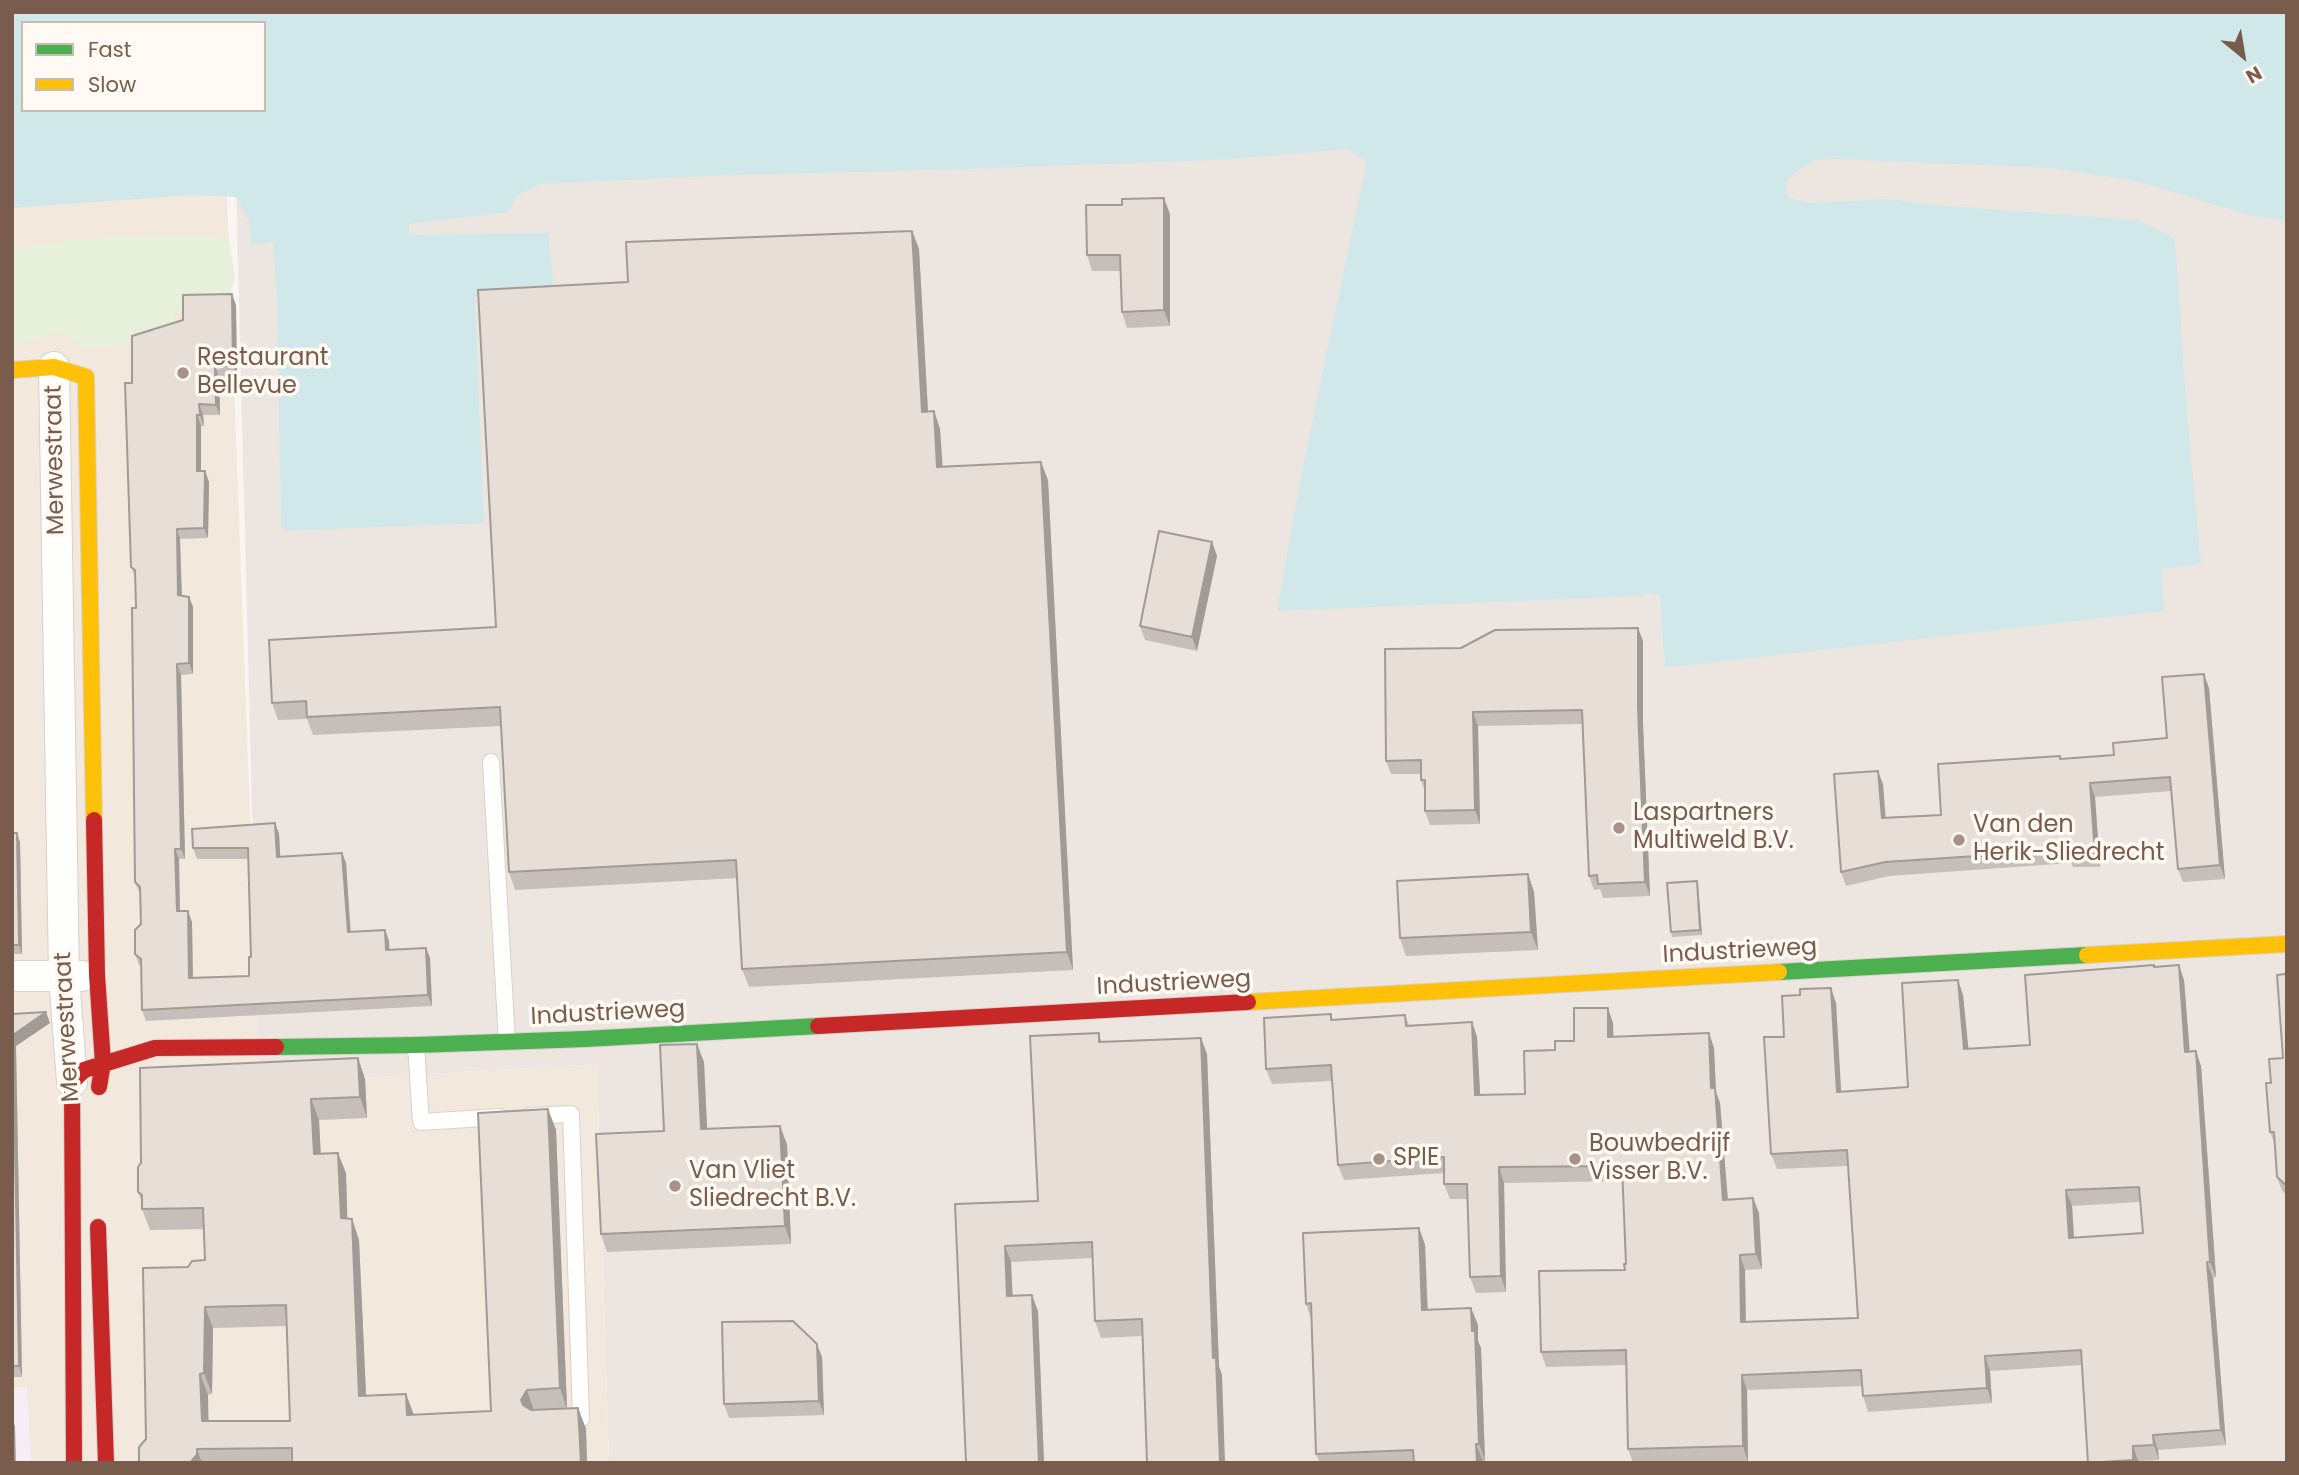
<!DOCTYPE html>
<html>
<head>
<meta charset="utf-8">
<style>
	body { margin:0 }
	#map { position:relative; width:2299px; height:1475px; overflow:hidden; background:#f9f5f0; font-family:Poppins,sans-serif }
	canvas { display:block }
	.frame { position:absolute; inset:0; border:14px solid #7a5c4d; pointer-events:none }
	.legend { position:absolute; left:21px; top:21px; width:245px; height:91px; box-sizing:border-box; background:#fffaf3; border:2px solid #cabbb1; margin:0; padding:9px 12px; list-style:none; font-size:21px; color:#7a5c4d }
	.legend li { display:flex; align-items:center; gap:14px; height:35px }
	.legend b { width:35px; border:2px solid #cabbb1 }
	.north { position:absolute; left:2208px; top:21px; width:70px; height:70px; -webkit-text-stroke:5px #fffaf3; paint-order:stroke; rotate:150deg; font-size:19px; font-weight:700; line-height:28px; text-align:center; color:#7a5c4d }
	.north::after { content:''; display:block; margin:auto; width:24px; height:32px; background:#7a5c4d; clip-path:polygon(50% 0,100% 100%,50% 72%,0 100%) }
</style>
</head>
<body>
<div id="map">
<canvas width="2299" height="1475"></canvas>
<div class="frame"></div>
<ul class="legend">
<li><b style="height:9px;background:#4caf50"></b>Fast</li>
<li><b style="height:9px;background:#ffc107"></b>Slow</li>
</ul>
<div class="north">N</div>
</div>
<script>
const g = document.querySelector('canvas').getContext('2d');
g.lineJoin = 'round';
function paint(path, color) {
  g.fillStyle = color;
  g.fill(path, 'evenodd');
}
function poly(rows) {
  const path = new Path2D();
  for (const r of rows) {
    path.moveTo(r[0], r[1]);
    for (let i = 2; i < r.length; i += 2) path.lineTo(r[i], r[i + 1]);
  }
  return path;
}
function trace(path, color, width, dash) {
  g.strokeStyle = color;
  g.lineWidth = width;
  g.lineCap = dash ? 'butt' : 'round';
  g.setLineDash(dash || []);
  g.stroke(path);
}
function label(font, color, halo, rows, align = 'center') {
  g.font = font + ' Poppins,sans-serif';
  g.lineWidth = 7;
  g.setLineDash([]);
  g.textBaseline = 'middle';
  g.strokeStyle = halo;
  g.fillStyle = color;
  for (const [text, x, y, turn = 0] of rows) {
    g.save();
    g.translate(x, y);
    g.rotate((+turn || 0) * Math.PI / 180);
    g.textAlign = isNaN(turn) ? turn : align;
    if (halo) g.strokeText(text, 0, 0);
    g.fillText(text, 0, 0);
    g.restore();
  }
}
paint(poly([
	[225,141,260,1084,597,1064,609,1463,12,1463,12,208]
]), '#f2e8de');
paint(poly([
	[234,110,2287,152,2287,1463,609,1463,597,1064,259,1084]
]), '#ede5e0');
paint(poly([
	[27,1387,31,1463,12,1463,12,1388]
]), '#f6eef6');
paint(poly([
	[201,235,229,241,235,277,226,307,174,312,176,339,84,349,77,340,64,334,47,334,12,347,12,250,79,239]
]), '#e7f0db');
paint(poly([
	[12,12,2287,12,2287,220,2253,216,2135,181,2052,168,1834,159,1816,160,1799,169,1787,180,1786,190,1789,198,1809,203,1887,199,1935,205,2137,220,2175,238,2187,415,2201,564,2162,569,2164,611,1665,668,1660,595,1646,593,1644,596,1277,611,1303,467,1366,165,1366,158,1358,157,1348,149,1217,160,968,169,709,176,541,184,516,196,509,212,409,224,409,235,548,233,554,293,475,297,484,523,287,531,281,527,277,298,273,242,251,245,250,223,237,197,193,195,12,208],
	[23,23,264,23,264,110,23,110]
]), '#d0e8ea');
const lane = poly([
	[491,762,507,1042],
	[416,1045,421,1122,500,1117],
	[529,1116,571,1114,581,1419,563,1419]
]);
const street = poly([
	[54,367,64,977,72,1082],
	[12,976,82,976]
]);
const fast = poly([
	[1779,972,2087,955],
	[276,1047,416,1045,585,1039,818,1026]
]);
const slow = poly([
	[12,370,54,367,86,377,94,820],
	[2087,955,2287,944],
	[1248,1002,1779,972]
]);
const jam = poly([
	[94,820,97,975,103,1063,99,1087],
	[818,1026,1248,1002],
	[98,1227,106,1463],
	[74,1463,72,1082,84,1070,155,1048,276,1047]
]);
trace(lane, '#d7d1cb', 18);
trace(street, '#d7d1cb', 32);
trace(fast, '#d9d2cb', 18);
trace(slow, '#d9d2cb', 18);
trace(jam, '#d9d2cb', 18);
trace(lane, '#fefefd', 16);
trace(street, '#fefefd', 30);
trace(fast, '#4caf50', 16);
trace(slow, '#ffc107', 16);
trace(jam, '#c62828', 16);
paint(poly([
	[1170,214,1170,326,1127,328,1122,312,1121,271,1092,271,1087,255],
	[912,231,919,249,928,411,934,411,940,429,942,467,1048,480,1073,970,749,987,742,969,737,878,515,890,509,872,501,726,313,735,307,719,278,720,272,703,496,627,628,282],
	[236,305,237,377,219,377,220,415,203,415,204,426,201,426,201,471,205,471,209,482,208,538,180,539,182,595,189,597,193,607,193,674,181,675,185,859,179,859,180,911,192,922,193,978,249,976,251,957,248,859,197,859,193,848,275,823,279,834,280,857,342,853,346,863,351,932,385,930,389,941,389,950,426,948,430,958,432,1006,146,1021,142,1010,142,967,139,965,135,954,141,924,140,894,135,882,136,608,135,577,131,567,132,383],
	[1212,542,1217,556,1197,651,1145,640,1140,626],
	[1643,641,1643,723,1650,896,1603,898,1600,889,1594,890,1589,876,1582,724,1478,726,1480,824,1430,825,1425,811,1425,792,1421,780,1421,774,1391,774,1386,761,1461,648],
	[2209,688,2225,879,2183,882,2178,869,2171,791,2095,797,2100,867,2073,867,2071,863,1889,876,1846,886,1841,872,1883,784,1886,817,1941,815,2061,759,2114,755,2167,738],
	[12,783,14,833,20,842,22,954,12,954],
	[1528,874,1534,892,1538,950,1406,956,1400,938],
	[1697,881,1698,886,1702,935,1672,937,1671,932],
	[2154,967,2184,980,2189,1051,2201,1066,2216,1277,2213,1278,2226,1445,2158,1450,2159,1460,2138,1461,2138,1463,2089,1463,2082,1365,1990,1371,1992,1403,1868,1412,1863,1396,1862,1386,1747,1390,1748,1462,1633,1463,1628,1449,1626,1365,1546,1367,1541,1352,1625,1270,1626,1264,1623,1181,1504,1183,1506,1292,1476,1293,1470,1277,1468,1199,1450,1199,1444,1184,1444,1173,1344,1180,1338,1165,1332,1081,1272,1084,1266,1069,1331,1014,1333,1020,1405,1015,1409,1025,1472,1022,1477,1037,1480,1095,1525,1094,1555,1050,1613,1023,1613,1037,1709,1033,1714,1048,1716,1092,1720,1103,1728,1199,1753,1198,1759,1213,1762,1269,1745,1270,1746,1322,1858,1318,1848,1166,1777,1169,1771,1154,1784,1037,1836,1003,1841,1092,1908,1087,1963,995,1968,1049,2030,1045],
	[2140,1202,2143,1233,2074,1238,2072,1206],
	[2287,972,2287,1195,2282,1191,2277,1177,2275,1145,2270,1132,2271,1083,2283,1058],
	[12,1014,50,1023,16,1046,22,1377,12,1377],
	[1099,1033,1102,1042,1207,1054,1219,1366,1222,1375,1142,1336,1101,1338,1095,1321,1093,1258,1011,1262,1013,1296,1038,1311,1044,1463,955,1204,1038,1201],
	[358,1058,365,1079,367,1118,319,1120,320,1153,346,1173,347,1219,352,1219,359,1240,366,1395,414,1415,491,1411,548,1109,556,1130,567,1408,578,1408,586,1429,587,1463,139,1463,188,1267,205,1260,204,1229,150,1230,142,1209,142,1203,138,1192,141,1163],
	[287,1326,290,1421,208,1421,208,1395,212,1394,213,1328],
	[704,1062,707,1129,787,1144,791,1244,607,1252,601,1234,664,1131],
	[1419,1228,1425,1245,1428,1310,1471,1308,1478,1325,1478,1341,1481,1348,1485,1461,1483,1461,1483,1463,1320,1463,1316,1454,1311,1319,1306,1304],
	[822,1357,824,1415,729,1418,724,1404]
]), '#c6bfb9');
paint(poly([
	[1164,198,1170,214,1170,326,1164,310],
	[912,231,919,249,929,430,922,412],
	[232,294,236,305,237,377,233,366],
	[215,366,219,377,220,415,216,405],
	[199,404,203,415,204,426,200,415],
	[934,411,940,429,944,485,937,467],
	[197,415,201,426,201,482,197,471],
	[1041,462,1048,480,1073,970,1067,952],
	[205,471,209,482,208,538,204,528],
	[177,529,180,539,182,605,178,595],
	[1212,542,1217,556,1197,651,1192,637],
	[189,597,193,607,193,674,189,663],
	[1638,628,1643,641,1643,723,1650,896,1645,882,1638,709],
	[177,664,181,675,185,859,181,849],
	[2204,674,2209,688,2225,879,2220,865],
	[1473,712,1478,726,1480,824,1475,810],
	[1878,771,1883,784,1886,831,1882,818],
	[12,783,14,842,12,838],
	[2090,783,2095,797,2100,867,2095,854],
	[275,823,279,834,281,868,277,857],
	[17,833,20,842,22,954,19,945],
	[175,849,179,859,180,922,177,911],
	[342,853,346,863,351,943,348,932],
	[1528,874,1534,892,1538,950,1531,932],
	[1697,881,1698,886,1702,935,1700,930],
	[188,911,192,922,193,989,189,978],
	[385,930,389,941,390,960,386,950],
	[426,948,430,958,432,1006,428,995],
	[2179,965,2184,980,2191,1067,2185,1052],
	[1958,980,1963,995,1970,1064,1964,1049],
	[1831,988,1836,1003,1842,1107,1837,1092],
	[1608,1008,1613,1023,1614,1053,1608,1037],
	[46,1012,50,1023,16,1046,22,1377,19,1366,13,1035],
	[1472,1022,1477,1037,1481,1110,1475,1095],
	[1709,1033,1714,1048,1716,1092,1720,1103,1729,1215,1723,1200,1711,1088],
	[1201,1038,1207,1054,1219,1366,1222,1375,1225,1463,1220,1463,1213,1358],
	[697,1044,704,1062,708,1147,701,1129],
	[2196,1051,2201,1066,2216,1277,2210,1262],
	[358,1058,365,1079,367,1118,360,1097],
	[311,1099,319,1120,322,1175,314,1154],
	[548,1109,556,1130,567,1409,560,1388],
	[780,1126,787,1144,791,1244,785,1226],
	[338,1153,346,1173,348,1239,341,1218],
	[1499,1167,1504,1183,1506,1292,1501,1276],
	[2066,1190,2072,1206,2075,1253,2069,1238],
	[1753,1198,1759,1213,1762,1269,1756,1254],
	[352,1219,359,1240,367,1416,359,1396],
	[1419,1228,1425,1245,1428,1327,1422,1310],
	[1005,1246,1011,1262,1013,1313,1007,1296],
	[1740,1255,1745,1270,1746,1337,1741,1322],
	[2207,1262,2213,1278,2226,1445,2221,1430],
	[1032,1295,1038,1311,1044,1463,1039,1463],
	[205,1307,213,1328,212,1394,204,1373],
	[1471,1308,1478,1325,1478,1341,1481,1348,1485,1461,1479,1444],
	[817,1344,822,1357,824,1415,819,1401],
	[1985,1356,1990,1371,1992,1403,1987,1388],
	[200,1374,208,1395,209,1442,202,1421],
	[1742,1375,1747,1390,1748,1462,1743,1446],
	[527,1390,534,1411,529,1421,521,1400],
	[406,1394,414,1415,407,1415],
	[578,1408,586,1429,587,1463,581,1463],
	[12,1419,15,1426,16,1463,14,1463,12,1457],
	[2153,1435,2158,1450,2159,1460,2154,1445],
	[1476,1444,1483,1461,1483,1463,1477,1463],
	[2133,1446,2138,1461,2138,1463,2135,1463,2133,1460],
	[197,1449,202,1463,190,1463]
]), '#a19b96');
const building = poly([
	[1164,198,1164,310,1122,312,1120,255,1087,255,1086,205,1122,205,1122,199,1164,198],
	[912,231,922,412,934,411,937,467,1041,462,1067,952,742,969,736,860,509,872,500,707,307,717,306,701,272,703,269,640,496,627,478,290,628,282,626,242,912,231],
	[232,294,233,366,215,366,216,405,199,404,200,415,197,415,197,471,205,471,204,528,177,529,178,595,189,597,189,663,177,664,181,849,175,849,177,911,188,911,189,978,249,976,249,957,251,957,248,848,193,848,192,829,275,823,277,857,342,853,348,932,385,930,386,950,426,948,428,995,142,1010,141,959,135,954,135,930,141,924,140,887,135,882,132,608,136,608,135,570,131,567,125,383,132,383,132,336,183,320,183,295,232,294],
	[1159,531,1212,542,1192,637,1140,626,1159,531],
	[1638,628,1638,709,1645,882,1598,884,1597,875,1589,876,1582,710,1473,712,1475,810,1425,811,1425,780,1421,780,1421,760,1386,761,1385,649,1461,648,1495,630,1638,628],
	[2204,674,2220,865,2178,869,2170,777,2090,783,2095,854,2068,853,2067,850,1885,862,1841,872,1834,774,1878,771,1882,818,1941,815,1938,764,2060,756,2060,759,2114,755,2113,743,2167,738,2162,677,2204,674],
	[12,833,17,833,19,945,12,945,12,833],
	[1528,874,1531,932,1400,938,1397,881,1528,874],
	[1697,881,1700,930,1671,932,1667,883,1697,881],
	[2154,965,2154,967,2179,965,2185,1052,2196,1051,2210,1262,2207,1262,2221,1430,2153,1435,2154,1445,2133,1446,2133,1460,2088,1463,2081,1350,1985,1356,1987,1388,1863,1396,1861,1370,1742,1375,1743,1446,1628,1449,1626,1350,1541,1352,1539,1271,1625,1270,1624,1264,1626,1264,1622,1166,1499,1167,1501,1276,1470,1277,1467,1184,1444,1184,1444,1157,1338,1165,1331,1065,1266,1069,1264,1018,1331,1014,1331,1020,1405,1015,1406,1026,1472,1022,1475,1095,1525,1094,1524,1051,1555,1050,1555,1041,1574,1041,1574,1008,1608,1008,1608,1037,1709,1033,1711,1088,1715,1088,1723,1200,1753,1198,1756,1254,1740,1255,1741,1322,1858,1318,1847,1150,1771,1154,1764,1037,1784,1037,1782,996,1800,995,1800,989,1831,988,1837,1092,1908,1087,1902,983,1958,980,1964,1049,2030,1045,2025,975,2154,965],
	[2139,1187,2143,1233,2069,1238,2066,1190,2139,1187],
	[2287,972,2287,1186,2277,1177,2274,1132,2270,1132,2266,1083,2271,1083,2269,1059,2283,1058,2277,975,2285,974,2287,972],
	[46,1012,13,1035,19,1366,12,1366,12,1014,46,1012],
	[1099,1033,1099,1042,1201,1038,1213,1358,1216,1358,1220,1463,1147,1463,1142,1319,1095,1321,1092,1242,1005,1246,1007,1296,1032,1295,1039,1463,966,1463,955,1204,1038,1201,1030,1036,1099,1033],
	[697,1044,701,1129,780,1126,785,1226,601,1234,596,1134,664,1131,660,1045,697,1044],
	[358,1058,360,1097,311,1099,314,1154,338,1153,341,1218,352,1219,359,1396,406,1394,407,1415,491,1411,478,1113,548,1109,560,1388,527,1390,521,1400,523,1405,531,1410,578,1408,581,1463,292,1463,292,1448,197,1449,197,1454,190,1463,139,1463,139,1447,146,1439,143,1268,188,1267,192,1261,205,1260,203,1208,142,1209,142,1195,138,1192,138,1167,141,1163,140,1068,358,1058],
	[286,1305,290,1421,202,1421,200,1374,204,1373,205,1307,286,1305],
	[1419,1228,1422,1310,1471,1308,1472,1331,1475,1331,1479,1444,1476,1444,1477,1463,1414,1463,1413,1450,1316,1454,1311,1303,1306,1304,1303,1233,1419,1228],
	[793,1321,817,1344,819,1401,724,1404,722,1322,793,1321]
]);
paint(building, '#e6ded7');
trace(building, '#a19b96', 2);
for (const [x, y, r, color] of [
	[183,373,7,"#a69286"],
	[1619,828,7,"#a69286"],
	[1959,840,7,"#a69286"],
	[1379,1159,7,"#a69286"],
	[1575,1159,7,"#a69286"],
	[675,1186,7,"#a69286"]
]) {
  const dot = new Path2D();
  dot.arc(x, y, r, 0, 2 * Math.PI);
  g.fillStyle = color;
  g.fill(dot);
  trace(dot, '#fffaf3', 2.5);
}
label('24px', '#7a5c4d', '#fffaf3', [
	["Restaurant",197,359],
	["Bellevue",197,387],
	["Laspartners",1633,814],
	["Multiweld B.V.",1633,842],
	["Van den",1973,826],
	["Herik-Sliedrecht",1973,854],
	["Bouwbedrijf",1589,1145],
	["Visser B.V.",1589,1173],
	["SPIE",1393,1159],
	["Van Vliet",689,1172],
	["Sliedrecht B.V.",689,1200]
], 'left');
label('24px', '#7a5c4d', '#fffaf3', [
	["Merwestraat",56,460,-91],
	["Industrieweg",1740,952,-3],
	["Industrieweg",1174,984,-3],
	["Industrieweg",608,1014,-3],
	["Merwestraat",68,1027,-93]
]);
</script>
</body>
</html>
